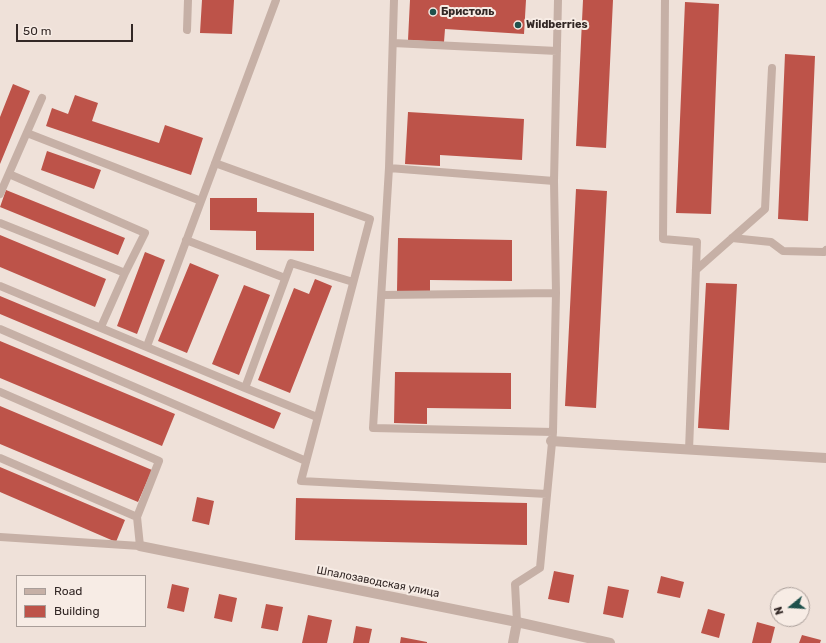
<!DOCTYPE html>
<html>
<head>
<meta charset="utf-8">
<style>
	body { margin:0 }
	#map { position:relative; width:826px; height:643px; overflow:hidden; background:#efe1d9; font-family:Rubik,sans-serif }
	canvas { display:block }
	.legend { position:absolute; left:16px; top:575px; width:130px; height:52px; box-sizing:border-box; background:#f7ece5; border:1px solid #a99e99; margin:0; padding:5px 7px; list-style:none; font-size:12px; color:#332826 }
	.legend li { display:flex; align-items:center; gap:8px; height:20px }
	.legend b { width:20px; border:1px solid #a99e99 }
	.north { position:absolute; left:770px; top:587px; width:40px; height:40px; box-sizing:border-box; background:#f7ece5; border:1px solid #a99e99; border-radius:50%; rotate:252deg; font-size:11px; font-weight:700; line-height:16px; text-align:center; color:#332826 }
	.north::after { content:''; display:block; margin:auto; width:14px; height:18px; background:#1f514c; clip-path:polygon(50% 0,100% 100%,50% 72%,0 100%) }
	.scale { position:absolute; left:16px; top:24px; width:117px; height:18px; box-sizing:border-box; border:2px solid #332826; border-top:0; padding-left:5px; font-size:12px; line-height:14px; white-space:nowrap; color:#332826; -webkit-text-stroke:3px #f7ece5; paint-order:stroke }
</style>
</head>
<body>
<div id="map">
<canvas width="826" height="643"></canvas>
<ul class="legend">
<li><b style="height:5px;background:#c6b0a6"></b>Road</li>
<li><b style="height:11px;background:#bd5349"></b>Building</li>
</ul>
<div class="north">N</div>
<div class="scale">50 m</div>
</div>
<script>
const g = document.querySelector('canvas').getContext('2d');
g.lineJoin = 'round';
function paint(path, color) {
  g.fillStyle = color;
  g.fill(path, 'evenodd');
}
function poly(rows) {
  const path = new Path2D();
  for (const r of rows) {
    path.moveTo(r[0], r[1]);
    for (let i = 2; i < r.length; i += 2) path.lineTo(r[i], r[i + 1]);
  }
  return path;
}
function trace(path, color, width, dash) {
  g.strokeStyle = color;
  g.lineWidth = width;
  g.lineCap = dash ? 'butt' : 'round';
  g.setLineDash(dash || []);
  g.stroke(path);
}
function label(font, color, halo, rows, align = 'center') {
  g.font = font + ' Rubik,sans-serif';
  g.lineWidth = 4;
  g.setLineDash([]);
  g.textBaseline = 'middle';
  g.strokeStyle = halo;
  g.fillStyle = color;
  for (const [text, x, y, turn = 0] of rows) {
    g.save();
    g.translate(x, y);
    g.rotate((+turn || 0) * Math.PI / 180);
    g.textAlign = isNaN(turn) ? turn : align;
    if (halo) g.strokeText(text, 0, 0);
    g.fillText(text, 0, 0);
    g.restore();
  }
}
paint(poly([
	[202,0,234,0,232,34,200,33],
	[410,0,526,0,524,34,445,29,444,42,408,40],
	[583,0,613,0,606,148,576,146],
	[685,2,719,4,711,214,676,213],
	[785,54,815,56,808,221,778,219],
	[13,84,30,91,0,164,0,117],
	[75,95,98,103,92,121,159,143,165,125,203,138,191,175,46,126,52,108,68,114],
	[408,112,524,119,522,160,440,155,440,166,405,164],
	[47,151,101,170,94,189,41,170],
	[576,189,607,191,596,408,565,406],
	[6,190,125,238,118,255,0,207],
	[210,198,257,198,257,212,314,213,314,251,256,250,256,231,210,230],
	[0,235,106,279,95,307,0,267],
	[398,238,512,240,512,281,430,280,430,291,397,291],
	[145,252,165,260,137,334,117,326],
	[190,263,219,275,187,353,158,341],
	[315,279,332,286,290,393,258,380,294,288,309,294],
	[706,283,737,284,729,430,698,428],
	[244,285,270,295,239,375,212,364],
	[0,296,281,413,274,429,0,314],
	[0,341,175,414,162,446,0,378],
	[395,372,511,373,511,409,427,408,427,424,394,423],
	[0,406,152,470,138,502,0,444],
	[0,467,125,520,116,542,0,492],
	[197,497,214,501,209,525,192,521],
	[296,498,527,503,527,545,295,540],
	[554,571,574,575,569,603,548,599],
	[661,576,684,582,680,598,657,593],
	[172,584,189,588,184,612,167,608],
	[608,586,629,590,623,618,603,614],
	[219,594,237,598,232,622,214,618],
	[266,604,283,607,278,631,261,628],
	[708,609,725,614,719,638,701,633],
	[308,615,332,620,327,643,302,643],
	[757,622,775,627,771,643,752,643],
	[356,626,372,629,369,643,353,643],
	[802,635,821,640,820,643,799,643],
	[401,637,427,642,427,643,400,643]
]), '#bd5349');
trace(poly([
	[665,0,663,239,697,242,689,450],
	[187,30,188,0],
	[393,43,557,51],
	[27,133,201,201],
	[215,163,370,219,301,481,547,494],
	[389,168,394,0],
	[9,174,145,233,125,273],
	[0,194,42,98],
	[0,223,125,273,101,327],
	[732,238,771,242,783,251,824,252,826,250],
	[186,240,285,278],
	[696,270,765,209,772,68],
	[0,286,245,388],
	[382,295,556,293],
	[0,329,306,461],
	[147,346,276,0],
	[0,392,159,461,137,517],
	[317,417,245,388,291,263,353,282],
	[553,432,373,428,389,168,554,181],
	[0,458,137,517,140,546,0,537],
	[517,622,515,584,540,568,553,432,556,293,554,181,558,0]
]), '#c6b0a6', 8);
trace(poly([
	[551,441,826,458],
	[140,546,517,622,610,643],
	[513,643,517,622]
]), '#c6b0a6', 10);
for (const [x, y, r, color] of [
	[433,12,4,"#1f514c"],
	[518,25,4,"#1f514c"]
]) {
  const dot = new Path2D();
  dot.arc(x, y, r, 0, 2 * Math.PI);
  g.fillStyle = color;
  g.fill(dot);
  trace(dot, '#f7ece5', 1.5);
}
label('bold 11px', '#332826', '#f7ece5', [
	["Бристоль",441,12],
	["Wildberries",526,25]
], 'left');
label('11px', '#332826', '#f7ece5', [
	["Шпалозаводская улица",378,582,11]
]);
</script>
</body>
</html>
